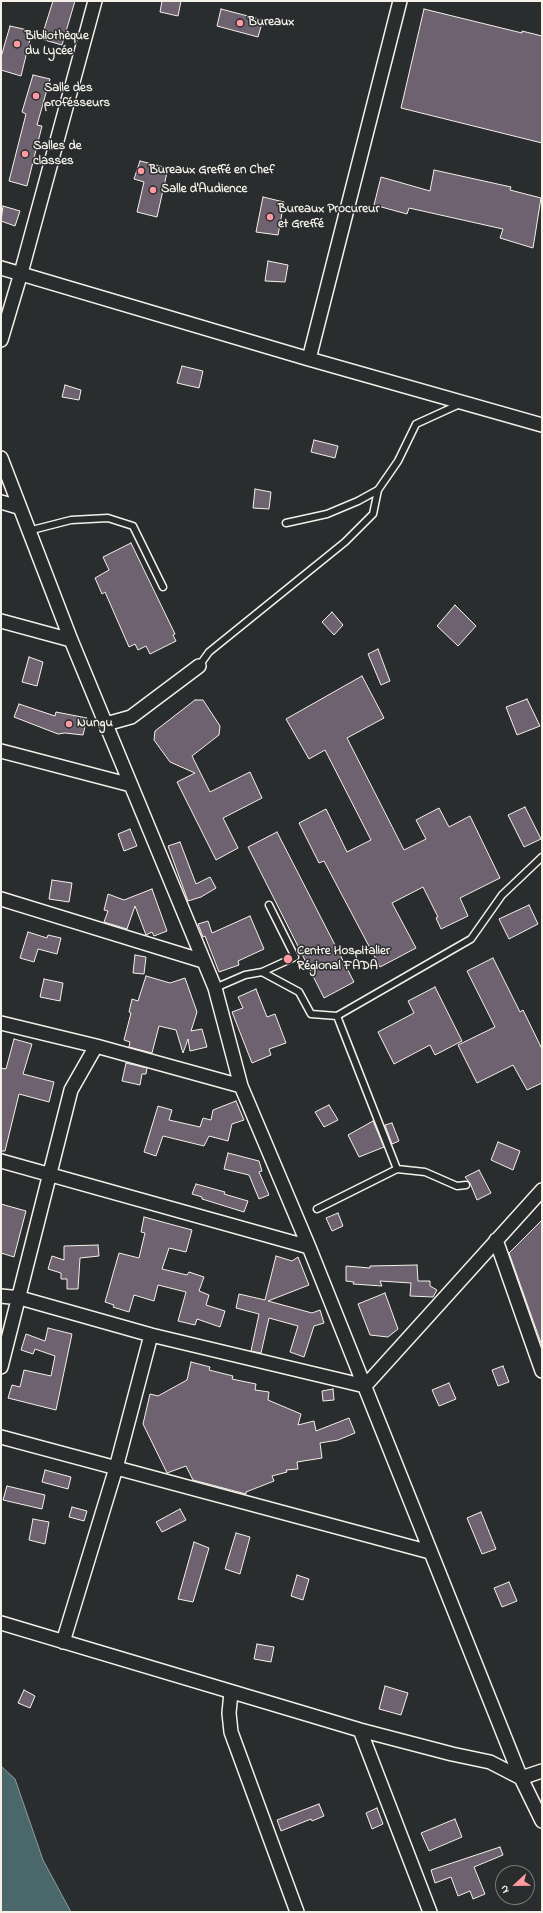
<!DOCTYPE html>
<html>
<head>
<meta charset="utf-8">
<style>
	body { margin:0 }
	#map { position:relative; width:543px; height:1913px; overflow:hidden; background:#2a2d2e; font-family:"Indie Flower",sans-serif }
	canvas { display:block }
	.frame { position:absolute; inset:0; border:2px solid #f4f1e8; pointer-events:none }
	.north { position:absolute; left:495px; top:1865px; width:40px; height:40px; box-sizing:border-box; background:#2a2d2e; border:1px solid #7b7b78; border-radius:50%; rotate:248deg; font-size:11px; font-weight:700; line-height:16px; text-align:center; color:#f4f1e8 }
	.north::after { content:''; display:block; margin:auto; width:14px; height:18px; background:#ff9aa2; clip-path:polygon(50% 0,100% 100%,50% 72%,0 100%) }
</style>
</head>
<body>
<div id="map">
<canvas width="543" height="1913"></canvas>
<div class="frame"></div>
<div class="north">N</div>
</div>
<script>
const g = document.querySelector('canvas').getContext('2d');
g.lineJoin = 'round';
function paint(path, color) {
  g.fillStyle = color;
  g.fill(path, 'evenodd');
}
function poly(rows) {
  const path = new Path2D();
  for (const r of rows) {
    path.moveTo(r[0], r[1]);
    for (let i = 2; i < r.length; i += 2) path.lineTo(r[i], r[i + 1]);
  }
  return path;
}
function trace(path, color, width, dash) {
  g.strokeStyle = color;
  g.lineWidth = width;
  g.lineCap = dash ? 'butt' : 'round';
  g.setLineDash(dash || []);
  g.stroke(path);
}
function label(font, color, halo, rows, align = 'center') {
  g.font = font + ' "Indie Flower",sans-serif';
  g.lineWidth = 3;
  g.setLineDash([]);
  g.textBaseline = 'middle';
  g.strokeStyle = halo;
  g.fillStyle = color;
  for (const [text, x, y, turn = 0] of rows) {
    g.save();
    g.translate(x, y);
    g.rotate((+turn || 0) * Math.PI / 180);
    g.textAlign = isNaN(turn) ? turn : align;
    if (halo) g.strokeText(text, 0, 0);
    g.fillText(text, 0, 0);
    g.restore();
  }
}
const water = poly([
	[1,1766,15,1779,43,1860,71,1912,1,1912,1,1766]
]);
paint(water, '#4a686b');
trace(water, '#8e9f9d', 1);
const building = poly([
	[53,1,75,1,62,45,41,39,53,1],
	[162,1,181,1,178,16,160,12,162,1],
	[221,9,263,20,258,37,217,26,221,9],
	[424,9,522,33,522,31,542,36,542,143,401,108,424,9],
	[10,26,32,31,21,76,1,70,1,57,10,26],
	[33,75,50,79,37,125,42,126,27,186,9,181,26,114,22,112,33,75],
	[140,161,168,168,157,217,137,212,144,182,134,179,140,161],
	[434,170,511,187,510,190,541,198,533,248,500,238,503,229,409,208,407,214,374,205,381,177,430,191,434,170],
	[263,197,284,202,278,235,256,232,263,197],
	[3,206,20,211,15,226,1,221,3,206],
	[268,261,288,265,285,282,265,281,268,261],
	[182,366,203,371,199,388,177,383,182,366],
	[65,385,81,390,79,400,62,397,65,385],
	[314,440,338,446,335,458,311,452,314,440],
	[255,489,271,492,269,509,253,508,255,489],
	[131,543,175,634,173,635,176,641,150,654,146,646,138,650,135,644,129,647,105,592,102,594,95,578,109,570,103,557,131,543],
	[455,605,476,626,458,646,437,626,455,605],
	[332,612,343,625,334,635,322,622,332,612],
	[378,649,390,681,381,685,368,654,378,649],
	[29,657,43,662,37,686,22,682,29,657],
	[362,676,384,718,347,738,404,850,426,839,416,820,439,808,449,827,470,816,500,878,460,898,468,916,441,929,436,918,438,917,423,887,392,903,416,948,380,967,324,861,319,863,299,823,326,809,347,852,371,840,325,750,309,759,286,719,362,676],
	[527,699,540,726,517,735,506,707,527,699],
	[195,700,203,700,220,726,219,735,192,756,210,792,250,772,262,798,223,818,238,848,216,860,177,782,195,773,170,762,154,740,155,731,195,700],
	[19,704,55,716,56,712,87,718,83,735,65,733,58,734,14,717,19,704],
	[525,807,541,839,524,847,508,815,525,807],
	[130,829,137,846,124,851,118,834,130,829],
	[277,832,354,982,324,998,248,847,277,832],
	[180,842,196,884,210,877,216,888,201,897,188,901,168,846,180,842],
	[52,880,72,883,69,902,49,899,52,880],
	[152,889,167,931,154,936,152,932,146,935,135,906,127,929,104,922,108,911,104,910,108,894,124,900,152,889],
	[529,905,538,924,509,939,499,919,529,905],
	[250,916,264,949,238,961,239,965,219,972,205,936,203,937,198,924,208,921,212,933,250,916],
	[28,932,47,938,48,935,61,938,57,954,38,949,34,962,20,958,28,932],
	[135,955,146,957,144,974,133,973,135,955],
	[493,958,520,1012,523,1010,542,1049,542,1083,527,1090,513,1065,477,1083,458,1045,495,1027,467,971,493,958],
	[146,976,170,983,185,978,197,1012,191,1031,202,1029,207,1047,190,1051,188,1039,183,1053,176,1030,159,1026,152,1053,129,1047,130,1042,124,1040,131,1013,129,1012,132,999,138,1001,146,976],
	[44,979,63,983,60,1001,40,997,44,979],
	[435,987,462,1041,435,1055,430,1045,394,1064,378,1032,414,1013,408,1001,435,987],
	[256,989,267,1017,275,1014,286,1043,269,1049,271,1055,252,1063,232,1012,243,1008,238,997,256,989],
	[14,1039,32,1044,23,1074,54,1082,49,1102,19,1094,5,1151,1,1151,1,1068,6,1069,14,1039],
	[126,1063,147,1068,146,1074,142,1074,140,1085,122,1081,126,1063],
	[236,1101,244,1120,232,1124,228,1141,209,1136,204,1146,163,1136,156,1156,144,1152,158,1106,172,1110,169,1120,200,1127,203,1118,211,1120,213,1110,236,1101],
	[329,1105,338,1120,324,1127,315,1112,329,1105],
	[373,1121,384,1147,359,1157,348,1135,373,1121],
	[392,1123,399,1141,392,1144,385,1125,392,1123],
	[498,1142,520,1151,513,1170,491,1160,498,1142],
	[228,1153,259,1161,262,1171,259,1172,269,1195,259,1199,249,1175,224,1169,228,1153],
	[479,1170,491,1193,477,1200,470,1183,465,1177,479,1170],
	[196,1184,225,1192,224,1194,248,1201,244,1212,202,1199,202,1197,192,1194,196,1184],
	[1,1204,26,1211,14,1257,1,1253,1,1204],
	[338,1213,343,1226,332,1231,326,1218,338,1213],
	[144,1217,192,1230,186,1252,169,1248,162,1269,187,1275,189,1272,204,1277,199,1291,209,1295,206,1305,225,1311,220,1327,197,1319,195,1325,178,1321,186,1292,158,1285,154,1301,134,1295,129,1312,113,1307,114,1305,105,1302,119,1253,139,1258,145,1233,141,1232,144,1217],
	[542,1220,542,1343,541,1343,509,1253,542,1220],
	[98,1245,99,1256,80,1258,78,1289,67,1289,67,1279,61,1279,61,1273,48,1269,52,1256,64,1260,64,1246,98,1245],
	[276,1256,292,1261,298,1257,309,1285,268,1301,312,1313,320,1310,324,1323,314,1326,304,1357,290,1352,298,1326,269,1318,261,1353,251,1351,259,1314,236,1308,239,1294,265,1300,276,1256],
	[417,1265,418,1281,430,1281,430,1286,437,1290,433,1297,410,1296,411,1283,380,1281,382,1286,353,1284,354,1282,346,1281,346,1266,370,1268,370,1266,417,1265],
	[385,1293,398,1329,388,1337,370,1335,358,1304,385,1293],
	[48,1328,72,1334,56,1410,8,1398,12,1385,20,1387,24,1370,51,1376,55,1356,35,1349,33,1354,21,1350,26,1334,45,1341,48,1328],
	[191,1362,210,1367,209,1370,233,1376,232,1379,256,1384,255,1390,269,1392,268,1400,301,1414,298,1425,314,1421,316,1431,349,1418,355,1433,338,1440,320,1443,322,1458,297,1462,298,1469,286,1470,287,1472,272,1476,274,1481,246,1492,246,1494,193,1480,186,1466,167,1473,143,1424,150,1394,158,1396,187,1380,191,1362],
	[503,1366,509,1382,498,1386,492,1370,503,1366],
	[449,1383,456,1399,439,1406,432,1390,449,1383],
	[333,1389,334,1400,323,1401,322,1391,333,1389],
	[45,1470,71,1477,68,1489,42,1482,45,1470],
	[7,1486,45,1495,42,1509,3,1500,7,1486],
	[72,1507,87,1511,84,1521,69,1517,72,1507],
	[180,1509,186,1520,162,1532,156,1522,180,1509],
	[481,1512,496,1549,482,1554,467,1518,481,1512],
	[33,1519,49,1522,45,1544,29,1540,33,1519],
	[236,1533,250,1537,240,1574,225,1569,236,1533],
	[194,1542,209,1548,193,1602,178,1599,194,1542],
	[297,1575,309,1579,303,1600,291,1596,297,1575],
	[509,1582,517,1601,502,1607,494,1588,509,1582],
	[257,1644,274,1647,271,1662,254,1659,257,1644],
	[385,1686,408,1693,401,1715,379,1709,385,1686],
	[24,1690,35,1696,30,1708,18,1703,24,1690],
	[319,1804,324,1816,312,1821,311,1819,281,1831,277,1820,319,1804],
	[377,1808,383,1824,372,1829,366,1813,377,1808],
	[455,1819,462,1837,429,1851,421,1833,455,1819],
	[500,1847,503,1855,474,1867,485,1894,473,1899,470,1891,458,1896,451,1877,435,1883,431,1870,500,1847]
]);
paint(building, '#6f6270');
trace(building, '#f4f1e8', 1);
const service = poly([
	[286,523,327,514,358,501,378,490],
	[28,531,71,520,108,518,133,526,163,587],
	[199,666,209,652,345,542,373,514,378,490,398,461,416,424,462,403],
	[262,972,295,957,269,905],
	[215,988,245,975,262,972,299,992,311,1014,337,1016,397,1169],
	[337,1016,471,939,502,895,542,857],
	[317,1209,397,1169,425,1172,457,1186,466,1185]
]);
const minor = poly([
	[1,268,309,359,542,425],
	[1,340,21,273,95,1],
	[309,359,400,1],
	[1,458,71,640,215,988,241,1086,309,1247,521,1778,542,1821],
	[1,502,18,507],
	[1,621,71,640],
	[106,724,131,717,199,666],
	[1,751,131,785],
	[1,899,203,961],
	[1,1023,96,1046,241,1086],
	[1,1161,309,1247],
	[496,1240,542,1371],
	[1,1296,20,1298,151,1335,365,1386,542,1190],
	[1,1367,71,1090,96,1046],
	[1,1437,430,1552],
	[1,1623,360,1730,452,1754,490,1762,521,1778,542,1771],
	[63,1642,116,1468,151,1335],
	[231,1692,229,1713,231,1732,297,1912],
	[360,1730,430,1912]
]);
trace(service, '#f4f1e8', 9);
trace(minor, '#f4f1e8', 16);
trace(service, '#2a2d2e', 6);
trace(minor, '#2a2d2e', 13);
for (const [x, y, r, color] of [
	[240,23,4,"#ff9aa2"],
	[17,44,4,"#ff9aa2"],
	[36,96,4,"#ff9aa2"],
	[25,154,4,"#ff9aa2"],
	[141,171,4,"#ff9aa2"],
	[153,190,4,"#ff9aa2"],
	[270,217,4,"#ff9aa2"],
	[69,724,4,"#ff9aa2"],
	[288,959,5,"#ff9aa2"]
]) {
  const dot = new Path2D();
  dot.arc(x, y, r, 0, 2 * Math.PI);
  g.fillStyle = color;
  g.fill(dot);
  trace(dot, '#2a2d2e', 1.5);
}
label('bold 13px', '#f4f1e8', '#2a2d2e', [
	["Bureaux",248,23],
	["Bibliothèque",25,37],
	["du Lycée",25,52],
	["Salle des",44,89],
	["profésseurs",44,104],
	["Salles de",33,147],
	["classes",33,162],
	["Bureaux Greffé en Chef",149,171],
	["Salle d'Audience",161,190],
	["Bureaux Procureur",278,210],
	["et Greffé",278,225],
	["Nungu",77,724],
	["Centre Hospitalier",297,952],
	["Régional FADA",297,967]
], 'left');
</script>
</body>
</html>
